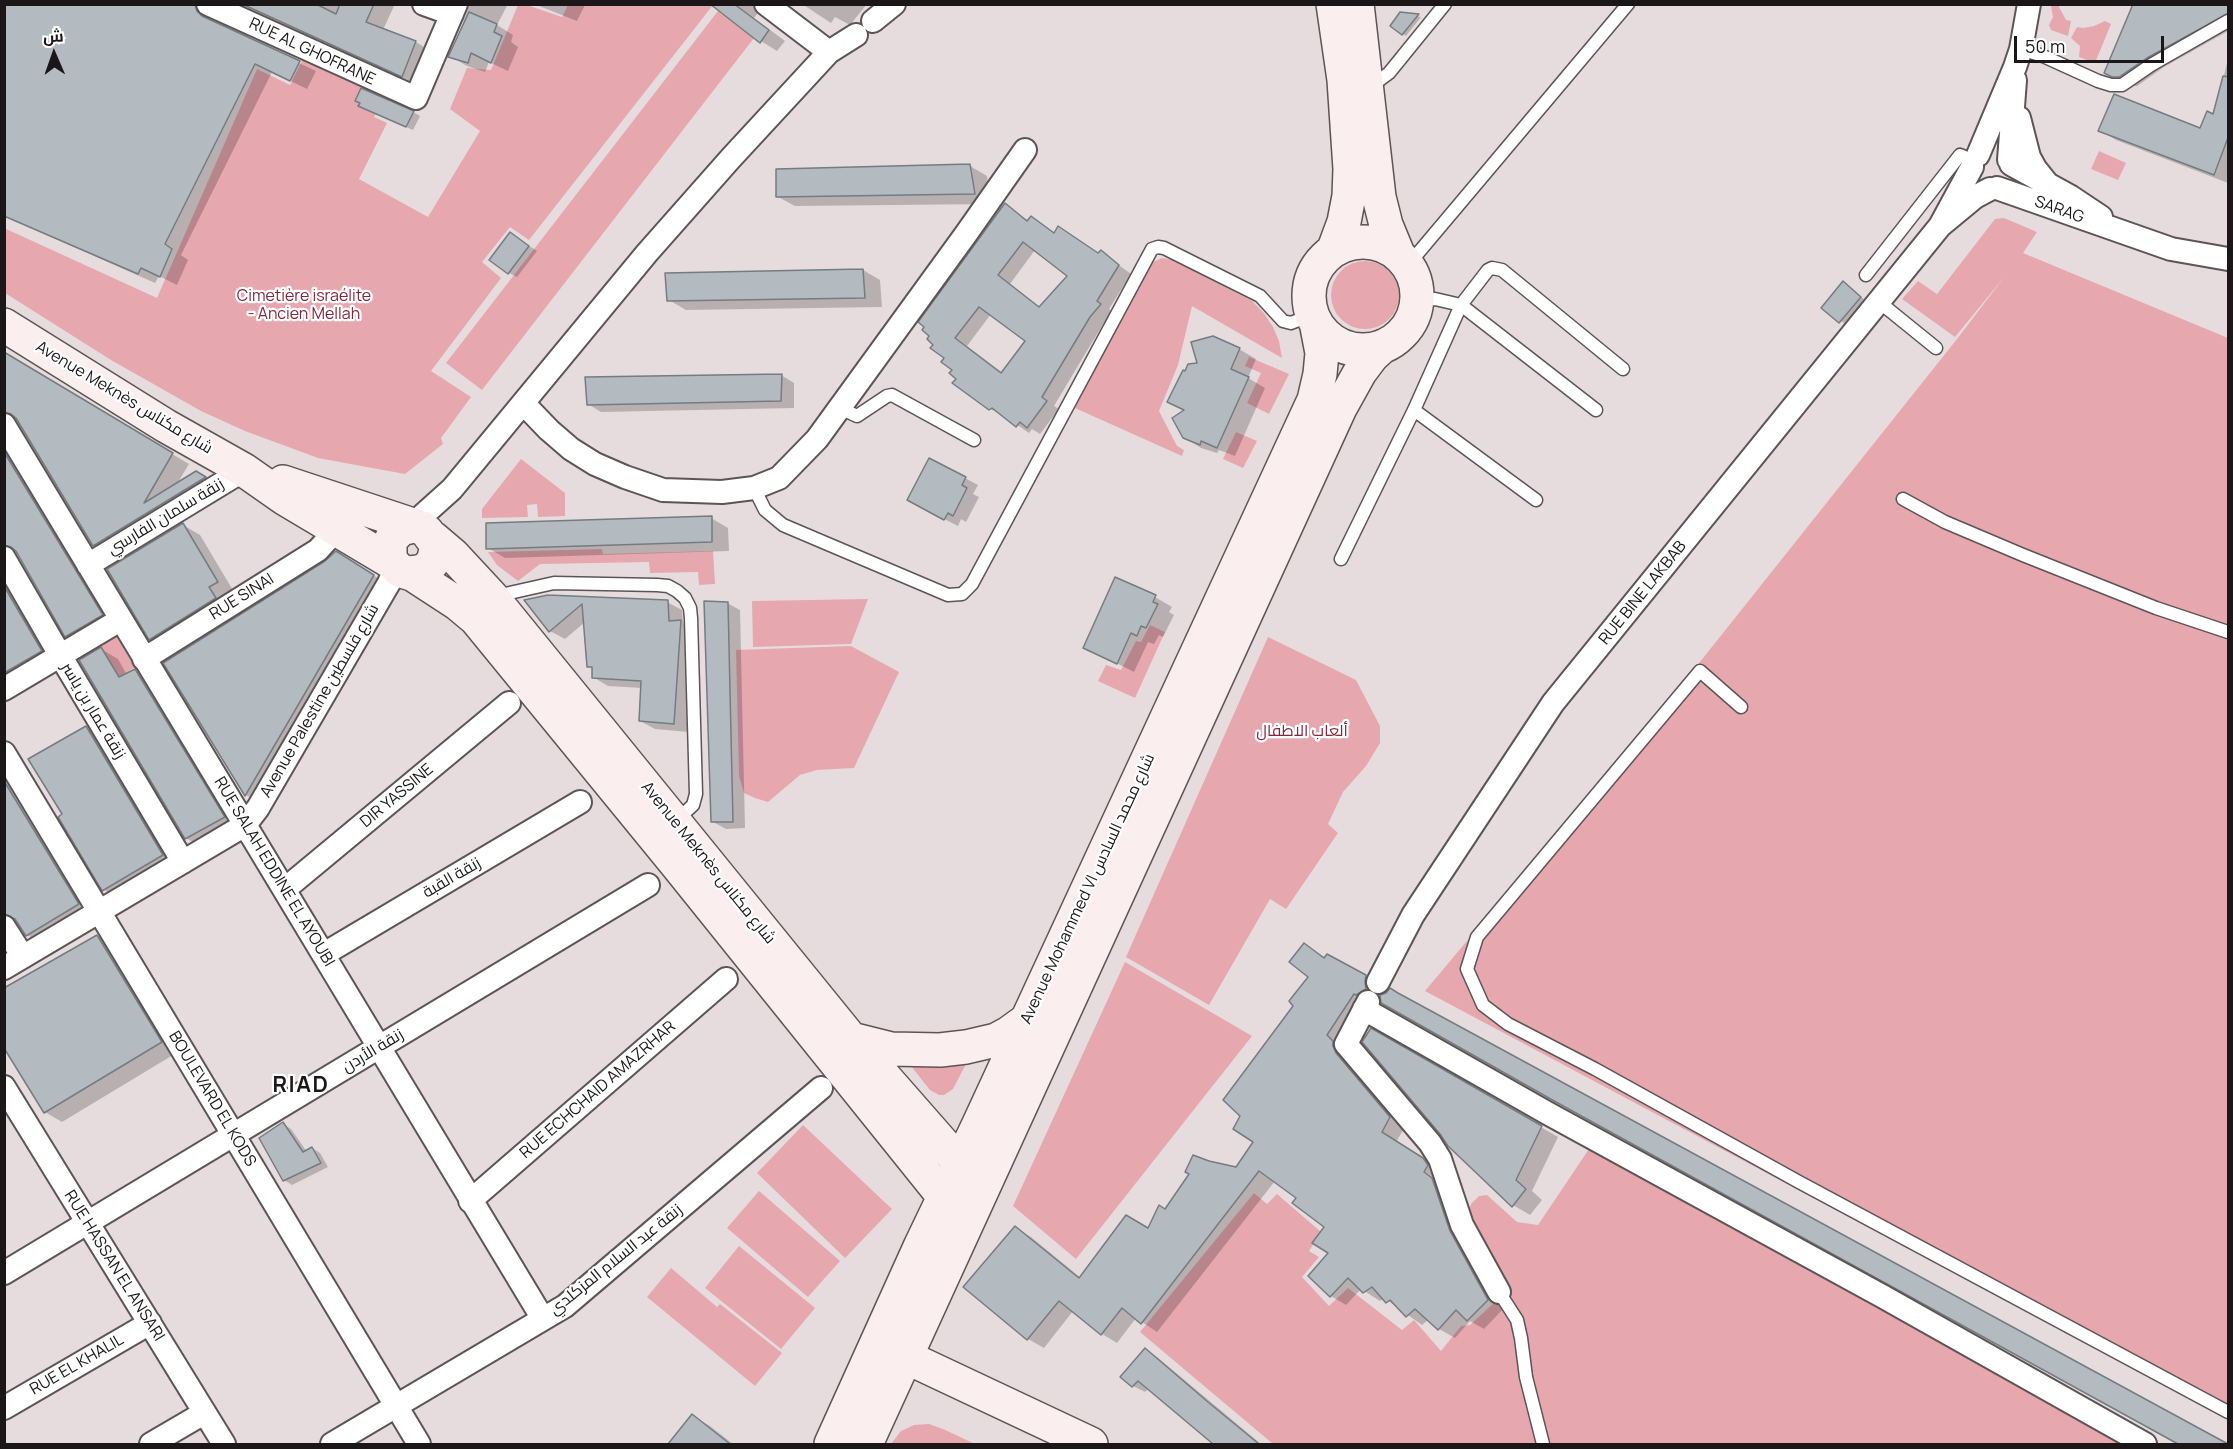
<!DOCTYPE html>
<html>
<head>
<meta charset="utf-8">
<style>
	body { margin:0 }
	#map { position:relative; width:2233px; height:1449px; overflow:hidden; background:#e6dcdd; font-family:Manrope,Cairo,sans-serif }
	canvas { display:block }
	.frame { position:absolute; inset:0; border:6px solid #1b1718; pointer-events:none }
	.north { position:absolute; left:24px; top:24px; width:60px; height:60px; -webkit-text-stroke:4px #fff; paint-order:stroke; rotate:358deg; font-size:16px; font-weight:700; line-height:24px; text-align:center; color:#1b1718 }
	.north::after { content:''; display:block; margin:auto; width:21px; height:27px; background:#1b1718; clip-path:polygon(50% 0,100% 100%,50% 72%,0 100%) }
	.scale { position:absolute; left:2014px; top:36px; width:150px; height:27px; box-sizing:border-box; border:3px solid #1b1718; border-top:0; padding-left:8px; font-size:18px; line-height:21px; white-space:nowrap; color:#1b1718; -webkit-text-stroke:4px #fff; paint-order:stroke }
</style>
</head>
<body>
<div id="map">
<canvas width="2233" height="1449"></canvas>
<div class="frame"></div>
<div class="north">ش</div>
<div class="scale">50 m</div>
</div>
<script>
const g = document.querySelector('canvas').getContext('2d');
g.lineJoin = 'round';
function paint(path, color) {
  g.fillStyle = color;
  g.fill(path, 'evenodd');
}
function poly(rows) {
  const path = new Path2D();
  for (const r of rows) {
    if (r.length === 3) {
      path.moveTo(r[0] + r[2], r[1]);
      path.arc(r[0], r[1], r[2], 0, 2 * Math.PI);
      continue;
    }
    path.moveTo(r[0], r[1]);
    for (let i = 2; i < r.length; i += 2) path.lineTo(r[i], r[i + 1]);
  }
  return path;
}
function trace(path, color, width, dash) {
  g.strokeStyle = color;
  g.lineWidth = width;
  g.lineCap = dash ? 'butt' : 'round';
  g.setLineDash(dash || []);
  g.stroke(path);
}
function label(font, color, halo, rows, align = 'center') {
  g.font = font + ' Manrope,Cairo,sans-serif';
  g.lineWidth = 4.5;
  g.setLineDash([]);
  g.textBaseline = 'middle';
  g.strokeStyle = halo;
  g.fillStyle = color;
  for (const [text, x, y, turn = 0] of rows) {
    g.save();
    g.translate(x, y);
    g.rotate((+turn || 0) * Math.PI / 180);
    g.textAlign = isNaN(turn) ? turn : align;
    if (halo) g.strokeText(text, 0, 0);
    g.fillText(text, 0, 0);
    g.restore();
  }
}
paint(poly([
	[2053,4,2058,5,2066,20,2071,21,2068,36,2051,30,2049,25,2053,17,2051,6],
	[518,5,527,5,562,17,568,5,713,5,529,240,510,227,482,262,501,278,431,371,471,397,441,438,443,444,405,474,318,458,245,431,201,411,111,360,5,293,4,228,157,298,257,69,290,85,305,55,385,93,374,117,387,123,359,179,428,217,480,131,450,109,467,68,491,70],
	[718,11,754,38,482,390,446,363],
	[2105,21,2111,24,2095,63,2079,57,2080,46,2071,38,2077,27,2083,28,2094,26],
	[2099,151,2126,163,2118,180,2091,169],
	[2004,218,2037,232,2023,253,2228,338,2228,1419,1425,991,1684,682,1957,339,2005,276,1955,337,1902,299,1918,281,1937,294,1995,219],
	[1162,258,1174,260,1252,301,1263,312,1273,327,1279,341,1282,358,1192,306,1178,365,1159,411,1177,446,1184,450,1182,456,1075,408,1147,268,1151,263],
	[1365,295,34],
	[1249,357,1289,374,1269,414,1247,403,1261,373,1245,366],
	[1236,432,1257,441,1243,468,1223,459],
	[521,459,565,493,565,516,538,517,537,504,527,505,528,517,482,518,482,509],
	[602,549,603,554,713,551,715,584,699,585,698,572,650,573,649,562,540,564,518,581,497,565,488,552],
	[868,599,851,644,753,647,752,601],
	[1150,625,1165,632,1135,698,1098,681,1106,665,1121,670,1136,641,1141,642],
	[115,634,135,667,119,677,99,644],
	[1268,637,1356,680,1380,726,1380,743,1366,766,1343,792,1328,824,1338,833,1286,909,1270,899,1209,1005,1126,957],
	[851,646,899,672,854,768,817,770,800,775,768,802,755,798,744,793,739,776,736,650],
	[1125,962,1252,1036,1076,1259,1013,1206],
	[967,1062,953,1089,944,1095,939,1095,930,1090,911,1066,937,1066],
	[803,1125,892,1209,845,1258,757,1173],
	[1593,1143,1750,1238,1933,1336,2126,1444,1273,1444,1140,1332,1254,1193,1267,1204,1277,1194,1321,1232,1309,1251,1319,1257,1302,1277,1329,1306,1348,1288,1402,1330,1414,1320,1441,1351,1461,1326,1470,1325,1509,1289,1468,1215,1471,1204,1479,1196,1487,1195,1517,1222,1538,1225],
	[759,1191,840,1261,808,1297,727,1228],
	[739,1246,815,1308,781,1349,705,1288],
	[671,1268,717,1307,720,1304,782,1353,755,1386,647,1297],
	[929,1424,943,1429,975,1444,891,1444,901,1431,914,1425]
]), '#e7a7af');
paint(poly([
	[4,4,215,4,211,15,214,23,316,71,307,89,272,72,181,255,188,260,177,285,159,276,155,283,4,216],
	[241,4,392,4,394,6,383,30,416,42,432,52,419,85],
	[470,4,508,4,497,25,513,35,511,42,518,47,508,71,489,62,485,72,467,66,450,56],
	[534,4,584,4,585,5,577,21],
	[712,4,765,4,754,18,785,41,777,51,761,41],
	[802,4,867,4,850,25,835,17,831,23],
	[2228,4,2228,31,2164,67,2137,86,2130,86,2106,72],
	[1401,14,1421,17,1406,36,1403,34],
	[2228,59,2228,183,2116,140,2100,130,2201,130,2214,116],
	[367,110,413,112,420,116,413,130],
	[970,166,987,176,991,204,795,206,778,197],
	[1005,205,1029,221,1031,218,1056,234,1099,254,1101,252,1131,274,1109,309,1113,312,1103,324,1054,406,1059,409,1040,434,1032,429,1029,433,1003,415,990,409,958,378,954,370,943,362],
	[1035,250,1069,276,1041,308,1010,284],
	[991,314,1027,341,1003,373,967,346],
	[511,234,537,251,517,277,509,273],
	[863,270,880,280,882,307,686,310,669,300],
	[1843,283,1869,303,1848,326,1823,307],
	[1239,349,1256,359,1248,378,1265,388,1235,456,1219,450,1217,453,1201,448,1184,437,1186,411,1199,365],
	[4,354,189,464,177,484,196,472,213,482,111,555,94,545,19,421,14,423,119,625,83,646,66,636,19,554,14,556,58,661,4,700],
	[781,375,794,383,794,408,601,412,588,404],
	[965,478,978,485,973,494,979,497,966,522,961,519,958,526,921,507],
	[711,518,728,528,729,551,505,558,488,548],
	[183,525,200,535,234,592,167,649,150,639],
	[353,562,390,586,262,804,246,795,165,663],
	[548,597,667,602,682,610,683,623,695,630,689,732,655,729,640,721,642,688,608,686,593,677,594,669,589,666,585,622,565,639,550,631],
	[1155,597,1172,607,1169,612,1174,615,1163,637,1159,635,1154,644,1148,642,1134,672,1085,647],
	[727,603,740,610,745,828,726,829,713,822],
	[101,649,118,659,127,675,135,670,152,680,241,827,203,848,186,838],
	[86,727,103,737,179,865,121,899,104,890,64,814],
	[4,765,95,914,44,944,27,935,18,924,15,924,19,961,4,970],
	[97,936,115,946,178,1052,62,1122,45,1112],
	[1305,945,1326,958,1381,986,1381,996,1398,994,2225,1444,2181,1444,1574,1111,1382,998,1373,1003,1342,1045,1405,1127,1396,1142,1439,1168,1503,1309,1484,1329,1470,1321,1455,1338,1439,1329,1429,1319,1422,1325,1384,1298,1380,1301,1361,1289,1346,1305,1331,1296,1331,1253,1326,1226,1298,1197,1275,1181,1157,1332,1136,1318,1117,1343,1102,1334,1073,1311,1044,1348,1028,1339,965,1287,1015,1228,1031,1237,1081,1278,1149,1230,1165,1211,1237,1169,1255,1141,1296,1005,1310,977],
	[1371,1030,1558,1137,1532,1191,1542,1200,1530,1215,1513,1205],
	[283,1124,291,1129,307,1152,312,1148,320,1153,328,1167,292,1185,284,1180],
	[1146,1350,1157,1357,1261,1444,1216,1444,1149,1388,1145,1392,1133,1386,1122,1377],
	[693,1416,710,1426,733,1444,670,1444]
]), '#0003');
const building = poly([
	[4,4,195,4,197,11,202,16,300,61,290,81,255,64,165,244,172,249,160,277,141,268,138,274,4,216,4,4],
	[242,4,316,4,336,14,340,4,374,4,366,22,416,41,402,77,242,4],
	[710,4,734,4,769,30,760,43,710,4],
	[2133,4,2229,4,2229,13,2147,58,2119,77,2112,77,2104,73,2133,4],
	[469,12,497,24,494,32,502,36,491,63,471,53,468,63,448,57,469,12],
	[1400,12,1419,14,1402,35,1390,26,1400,12],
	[2223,76,2229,77,2229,135,2214,175,2098,131,2114,94,2200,128,2207,111,2213,114,2223,76],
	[361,88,414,111,406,127,358,106,360,103,355,101,361,88],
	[970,164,975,194,776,197,776,169,970,164],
	[1005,203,1027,221,1031,216,1054,233,1058,226,1098,253,1101,250,1119,265,1097,301,1101,304,1090,317,1042,397,1047,401,1027,428,1020,422,1016,427,992,408,989,410,952,383,956,379,949,373,952,370,941,362,944,358,930,348,933,345,927,339,929,336,922,330,924,327,918,322,1005,203],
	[1023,242,1067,276,1039,307,998,275,1023,242],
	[979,307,1025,341,1001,373,955,338,979,307],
	[510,232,529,246,508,274,489,260,510,232],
	[863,269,865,298,667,301,665,273,863,269],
	[1843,281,1861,297,1839,323,1821,308,1843,281],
	[1213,336,1240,348,1231,369,1249,377,1217,448,1201,441,1200,445,1183,438,1172,418,1184,410,1167,402,1183,370,1185,371,1188,364,1197,363,1191,342,1213,336],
	[4,352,173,453,144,503,196,471,206,477,93,546,16,418,11,414,4,412,4,352],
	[782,374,781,401,587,405,585,377,782,374],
	[4,452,103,615,65,637,16,551,11,547,4,545,4,452],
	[929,458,966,477,962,485,967,488,953,516,948,513,944,520,907,500,929,458],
	[712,516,712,542,486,549,486,523,712,516],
	[183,523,218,582,209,587,216,598,149,640,107,569,183,523],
	[336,551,374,575,245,796,163,663,325,561,336,551],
	[1115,577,1156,595,1153,602,1158,604,1146,628,1141,626,1137,636,1131,633,1117,664,1083,648,1115,577],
	[4,586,42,651,4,673,4,586],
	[548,595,668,600,669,621,681,620,674,724,639,721,641,681,592,678,592,667,587,667,582,604,549,632,524,600,548,595],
	[704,601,728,602,733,822,711,822,704,601],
	[101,647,119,677,135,669,225,817,185,839,79,660,101,647],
	[86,726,163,855,102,891,58,817,62,814,28,759,86,726],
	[4,781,79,904,26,936,15,919,4,914,4,781],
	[97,935,162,1042,44,1113,4,1048,4,988,97,935],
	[1304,943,1324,958,1327,954,1366,975,1365,982,1366,989,1356,995,1354,994,1327,1035,1333,1041,1333,1046,1336,1053,1390,1117,1382,1132,1423,1158,1428,1165,1424,1172,1432,1178,1450,1231,1488,1300,1467,1321,1456,1310,1438,1330,1415,1309,1406,1317,1390,1300,1386,1303,1372,1287,1363,1293,1348,1278,1330,1297,1308,1276,1328,1253,1312,1243,1324,1227,1292,1203,1296,1198,1259,1171,1141,1324,1122,1308,1101,1335,1059,1301,1027,1340,963,1287,1015,1226,1079,1278,1126,1215,1148,1228,1159,1205,1165,1209,1189,1174,1185,1172,1193,1155,1209,1161,1236,1167,1253,1142,1233,1129,1240,1116,1223,1100,1293,1006,1289,1001,1308,977,1289,962,1304,943],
	[1390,988,1398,993,2228,1444,2178,1444,1556,1102,1381,1003,1380,995,1386,993,1390,988],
	[1371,1028,1542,1126,1516,1180,1526,1189,1512,1207,1448,1146,1440,1134,1362,1042,1371,1028],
	[283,1122,303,1152,312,1147,321,1163,283,1181,259,1138,283,1122],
	[1145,1348,1208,1402,1259,1444,1213,1444,1138,1381,1132,1387,1120,1377,1145,1348],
	[692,1414,730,1444,668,1444,692,1414]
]);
paint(building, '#b3bbc0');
trace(building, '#747c80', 1.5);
const lane = poly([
	[2021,49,2043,56,2098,81,2111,85,2122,85,2151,65,2228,21],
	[1370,87,1389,73,1445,4],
	[1408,265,1628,4],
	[1866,275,1960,155,1974,161],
	[1417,300,1435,299,1461,305,1596,410],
	[1878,301,1936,348],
	[840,408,857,416,887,396,892,395,974,440],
	[1414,410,1536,500],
	[754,488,765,510,783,525,948,595,962,594,972,584,1152,249,1158,247,1164,248,1260,296,1283,321,1291,323,1311,315],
	[1903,499,1945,522,2023,555,2156,608,2228,632],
	[1341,559,1414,410,1461,305,1488,270,1492,268,1502,270,1623,369],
	[496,596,554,583,657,585,668,586,677,591,685,598,690,608,691,618,696,794,693,805,676,821],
	[1741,707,1700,671,1477,937,1467,969,1483,1005,1508,1024,1595,1069,1799,1182,2228,1412],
	[1499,1292,1517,1320,1521,1338,1526,1377,1543,1444]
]);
const street = poly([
	[208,4,416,98,456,4],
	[424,4,452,14],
	[766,4,829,52],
	[873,21,894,4],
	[2019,118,2029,157,2035,168,2047,183],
	[1978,155,2015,67,2021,49,2029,4],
	[2009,160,2015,80],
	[2011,164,2071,197,2101,217],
	[1972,167,1940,226,1975,197,1990,189],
	[1997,188,2171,249,2228,259],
	[523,403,549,430,571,449,595,464,625,477,663,490,722,492,754,488,779,478,817,439,966,234,1025,150],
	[4,425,543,1319],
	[417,527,423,515,452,489,647,253,731,158,829,52,856,35],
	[4,558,60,655,183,862],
	[88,565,244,470],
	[144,659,318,550,336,530],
	[4,689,120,620],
	[4,753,419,1444],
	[285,889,509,703],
	[4,927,23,957],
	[324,954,580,802],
	[4,968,245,825,258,808,389,583,396,566],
	[1378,982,1413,915,1553,703,1940,226],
	[1368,1002,1346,1044,1430,1143,1440,1159,1462,1225,1499,1292],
	[1364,1009,1549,1114,1882,1296,2145,1444],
	[4,1087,224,1444],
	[470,1201,726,979],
	[4,1273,648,885],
	[4,1408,150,1323],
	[151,1444,204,1413],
	[332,1444,565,1306,821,1088]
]);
const secondary = poly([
	[1333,4,1344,80,1350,169,1349,196,1344,222,1334,249],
	[1357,4,1379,197,1386,225,1398,254],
	[1363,296,54],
	[4,325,166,426,244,470,284,498,393,563],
	[283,482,422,528,427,532,436,544,436,550,433,562,424,571,408,573,399,570,393,563,390,557,390,544,392,538,401,529,414,526],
	[433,538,453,555,492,597,851,1039,973,1178],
	[412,574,458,604,476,619,678,866,956,1212],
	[851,1039,891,1049,940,1050,966,1047,996,1040,1009,1033,1027,1020],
	[887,1348,1091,1444],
	[831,1444,920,1247,978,1126,1314,400,1320,374,1322,353,1317,327],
	[866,1444,1340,408,1360,372,1372,356,1383,346]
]);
trace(lane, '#5d5455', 15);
trace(street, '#5d5455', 26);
trace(secondary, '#5d5455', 36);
trace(lane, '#fff', 12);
trace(street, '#fff', 22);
trace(secondary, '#fbeeef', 33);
label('16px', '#1b1718', '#fff', [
	["RUE AL GHOFRANE",312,52,25],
	["SARAG",2059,210,20],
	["Avenue Meknès شارع مكناس",124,398,31],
	["زنقة سلمان الفارسي",166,517,-31],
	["RUE BINE LAKBAB",1643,593,-51],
	["RUE SINAI",242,597,-32],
	["Avenue Palestine شارع فلسطين",320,701,-60],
	["زنقة عمار بن ياسر",93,711,59],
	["DIR YASSINE",397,796,-40],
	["Avenue Meknès شارع مكناس",708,863,51],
	["RUE SALAH EDDINE EL AYOUBI",274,872,59],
	["زنقة القبة",452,878,-30],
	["Avenue Mohammed VI شارع محمد السادس",1088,889,-65],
	["زنقة الأردن",373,1051,-31],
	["RUE ECHCHAID AMAZRHAR",598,1090,-41],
	["BOULEVARD EL KODS",212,1099,59],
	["زنقة عبد السلام المزكلدي",616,1260,-39],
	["RUE HASSAN EL ANSARI",114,1266,58],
	["RUE EL KHALIL",77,1365,-30]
]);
label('16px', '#83273c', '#fff', [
	["Cimetière israélite",304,297],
	["- Ancien Mellah",304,315],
	["ألعاب الاطفال",1302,732]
]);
g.letterSpacing = '1.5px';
label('bold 22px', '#1b1718', '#fff', [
	["RIAD",301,1086]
]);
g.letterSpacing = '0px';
</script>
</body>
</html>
